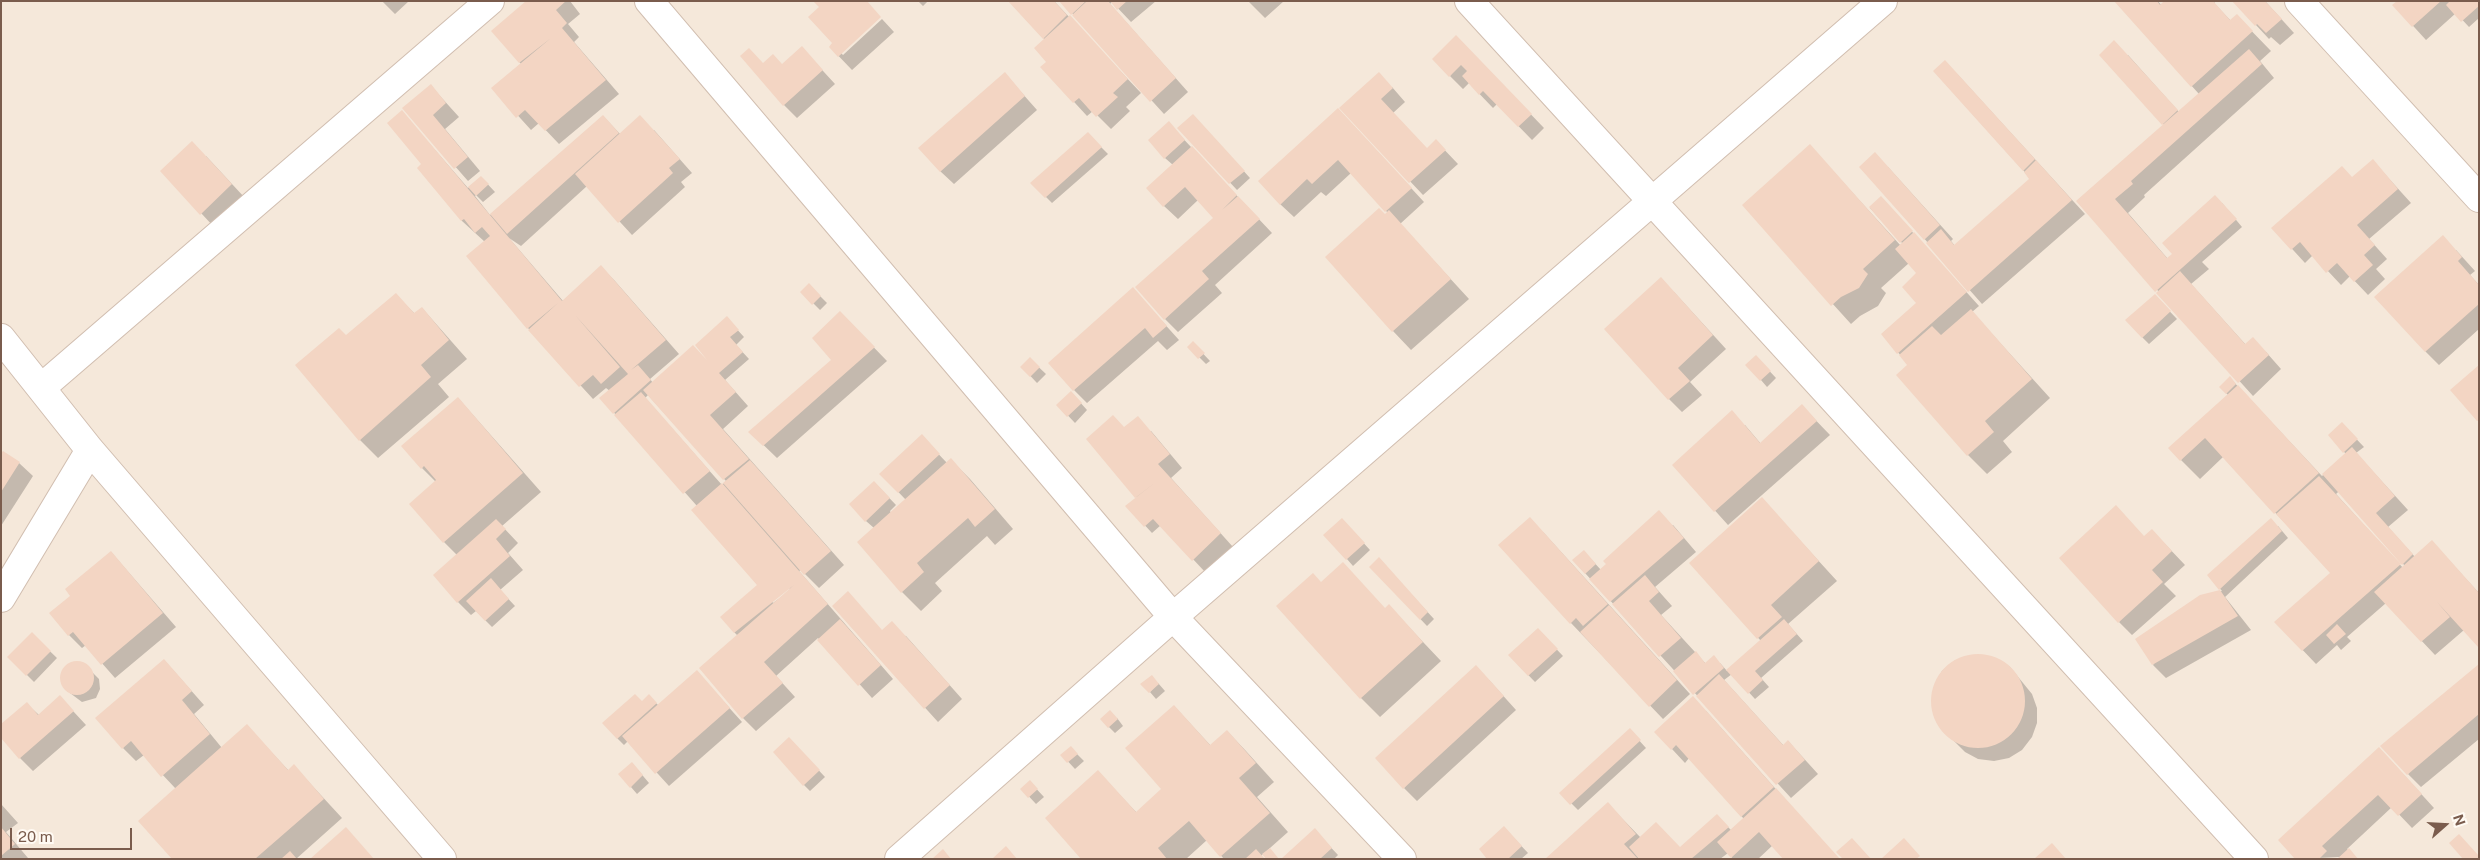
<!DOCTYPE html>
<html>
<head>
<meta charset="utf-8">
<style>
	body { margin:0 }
	#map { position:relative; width:2480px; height:860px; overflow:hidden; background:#fdf6ec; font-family:"Public Sans",sans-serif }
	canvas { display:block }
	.frame { position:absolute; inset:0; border:2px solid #7a5c4d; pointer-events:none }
	.north { position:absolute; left:2420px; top:800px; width:50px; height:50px; -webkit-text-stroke:4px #fffaf3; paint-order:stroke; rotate:71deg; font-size:14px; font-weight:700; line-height:20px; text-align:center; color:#7a5c4d }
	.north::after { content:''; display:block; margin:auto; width:18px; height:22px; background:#7a5c4d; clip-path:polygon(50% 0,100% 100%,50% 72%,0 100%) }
	.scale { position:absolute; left:10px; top:828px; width:122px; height:22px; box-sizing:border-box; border:2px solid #7a5c4d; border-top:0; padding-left:6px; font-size:15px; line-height:18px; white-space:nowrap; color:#7a5c4d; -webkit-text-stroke:4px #fffaf3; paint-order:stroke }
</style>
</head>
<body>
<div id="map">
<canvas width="2480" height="860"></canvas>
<div class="frame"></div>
<div class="north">N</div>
<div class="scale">20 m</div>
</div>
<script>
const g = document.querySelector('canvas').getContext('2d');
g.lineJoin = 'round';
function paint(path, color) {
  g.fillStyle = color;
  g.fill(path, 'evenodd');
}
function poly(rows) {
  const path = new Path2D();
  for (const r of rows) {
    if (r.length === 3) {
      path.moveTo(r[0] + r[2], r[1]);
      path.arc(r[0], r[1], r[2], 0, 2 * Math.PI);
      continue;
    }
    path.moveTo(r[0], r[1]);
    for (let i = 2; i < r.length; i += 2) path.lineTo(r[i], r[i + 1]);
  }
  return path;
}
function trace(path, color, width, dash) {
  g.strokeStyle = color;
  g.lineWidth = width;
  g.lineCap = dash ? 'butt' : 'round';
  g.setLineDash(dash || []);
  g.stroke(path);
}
paint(poly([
	[1,1,2479,1,2479,859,1,859]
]), '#f5e8da');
paint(poly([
	[382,1,409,1,395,14],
	[528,1,570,1,580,14,568,24,579,37,574,42,619,94,559,144,539,123,531,130,493,88,521,64,493,31],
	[866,1,841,53,843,55,882,19,894,32,852,70,830,47],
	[918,1,928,1,923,6],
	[1009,1,1054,1,1141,93,1126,107,1130,111,1111,129,1093,111,1087,116,1042,67,1048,62,1045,40],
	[1061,1,1156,1,1131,22,1112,2,1110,4,1188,92,1164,114],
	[1248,1,1284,1,1265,18],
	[2115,1,2158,1,2161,5,2166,1,2216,1,2214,3,2231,21,2237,16,2271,51,2260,61,2274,78,2144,195,2145,197,2128,213,2168,259,2222,203,2242,227,2202,262,2209,269,2191,284,2246,345,2266,352,2281,369,2253,396,2077,201,2164,125,2100,55,2128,55,2179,112,2199,94],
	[2265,1,2294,33,2280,45,2271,37,2269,39,2256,25],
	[2398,1,2479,1,2479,18,2469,27,2456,13,2426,40,2394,5],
	[802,48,835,84,797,118,784,105,783,65],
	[1469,50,1544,128,1532,140,1497,104,1493,108,1469,83,1463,89,1450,76],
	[1934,71,1958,75,2085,214,1982,304,1861,167,1888,167,1953,239,1951,241,1955,246,2031,179],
	[1005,74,1037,110,954,184,940,171],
	[431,86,459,117,445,129,480,171,468,181,404,108],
	[1392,87,1405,102,1393,113,1427,150,1436,141,1458,164,1423,195,1341,108],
	[402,112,468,188,481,177,495,192,483,202,476,195,475,196,490,215,603,116,621,135,654,130,692,173,681,182,685,187,632,235,587,186,521,246,509,238,563,301,601,267,614,280,679,354,650,379,653,383,707,360,733,325,744,337,736,345,749,359,725,380,748,406,723,429,844,565,819,588,801,570,799,571,893,679,872,698,818,638,776,676,795,697,756,731,743,718,738,636,734,632,762,591,697,506,601,398,610,391,606,388,593,399,528,328,485,242,462,221,419,168,423,164],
	[648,395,726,481,722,485,645,398],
	[789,588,791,590,773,603,772,601],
	[1199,122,1250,178,1237,190,1179,128],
	[1351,123,1424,202,1400,224,1469,299,1411,350,1393,331,1385,216,1388,213,1351,173,1326,196,1321,192,1294,217,1280,204],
	[1175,130,1272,233,1215,285,1222,293,1178,332,1165,319,1215,218,1198,200,1178,219,1164,206,1173,165,1165,158],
	[1088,134,1108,154,1052,203,1032,183],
	[1810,146,1901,246,1903,244,1870,208,1887,204,1979,306,1972,312,2050,398,2003,441,2012,452,1987,474,1968,455,1909,365,1882,334,1918,303,1918,273,1909,263,1881,288,1886,293,1878,306,1860,316,1851,324,1743,205],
	[206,156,245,198,214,227,162,171],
	[2373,161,2411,203,2369,239,2387,259,2376,269,2385,279,2368,295,2350,276,2341,285,2313,255,2305,263,2273,228,2353,178],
	[2456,250,2475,271,2470,275,2479,285,2479,329,2439,365,2425,351],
	[809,285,827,303,820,310,802,292],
	[1133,289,1179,340,1167,350,1158,341,1087,403,1074,390],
	[1674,292,1726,349,1690,382,1702,395,1682,412,1669,399],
	[396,295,415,314,422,308,467,359,438,384,449,397,378,458,360,440],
	[2155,296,2177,319,2149,344,2142,337],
	[853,326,887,361,777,458,750,432,833,360],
	[1193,343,1210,361,1206,364,1189,347],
	[1030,359,1046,374,1037,383,1022,367],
	[1762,363,1776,378,1767,387,1761,380],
	[2230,378,2322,476,2346,454,2329,435,2342,424,2364,447,2356,453,2408,510,2388,527,2415,557,2432,542,2479,593,2464,630,2435,655,2386,603,2347,637,2351,641,2341,650,2337,645,2316,664,2276,622,2332,573,2223,457,2200,479,2181,460,2228,395,2220,387],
	[2339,491,2405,566,2403,568,2336,494],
	[458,398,541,492,502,526,518,543,508,553,523,570,500,590,515,606,492,627,476,611,471,615,458,602,457,555,444,542,436,482,422,468],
	[1078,400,1087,410,1075,423,1058,405],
	[1802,406,1830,435,1728,525,1674,465,1745,425,1761,444],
	[1151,431,1182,468,1171,478,1233,547,1206,573,1161,525,1152,533,1127,506,1138,499,1087,439],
	[928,443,947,463,951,460,970,479,1013,529,995,545,987,536,935,583,942,591,921,611,902,592,874,528,866,521,874,482,896,505,890,511,891,513,906,500,881,474],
	[1,455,19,463,33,476,1,526],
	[1762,499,1837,581,1788,624,1803,641,1761,678,1769,687,1755,699,1732,674,1724,680,1784,746,1788,741,1818,774,1791,798,1574,561,1590,558,1601,570,1673,525,1696,552,1655,587,1672,606,1661,615,1706,664,1720,663,1727,671,1761,641,1691,563],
	[1348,526,1370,550,1353,566,1347,559],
	[2278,526,2288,538,2225,597,2251,630,2166,678,2153,665,2200,596,2222,591,2208,575],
	[1543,532,1690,694,1663,719,1571,623],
	[2165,544,2185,565,2164,584,2176,596,2132,635,2119,622],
	[111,552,176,627,115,678,86,645,82,648,69,635,72,596],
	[1385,566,1434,619,1427,626,1371,567],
	[1321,583,1385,609,1389,606,1441,661,1380,717,1361,698],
	[833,606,883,631,906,636,962,699,938,722],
	[1538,630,1563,656,1535,682,1510,656],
	[32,634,57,658,34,682,9,657],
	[1983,655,1997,659,2010,667,2032,694,2037,708,2037,723,2032,737,2022,750,2009,758,1994,761,1978,759,1965,752,1940,727,1934,714,1932,698,1935,684,1942,671,1954,661,1968,656],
	[164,660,204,705,194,714,222,748,247,726,289,771,294,766,342,818,296,859,173,859,176,789,144,755,136,761,123,748],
	[73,663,84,664,99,679,100,689,96,698,82,702,66,690,62,674],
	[2479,665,2479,739,2421,787,2408,774],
	[697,672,742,722,669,786,628,741,624,745,617,738,642,703,649,696,659,706],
	[1489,680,1516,710,1417,801,1404,788],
	[1158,683,1165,691,1156,699,1150,692],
	[60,697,86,725,33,771,20,758,27,704,39,715],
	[1174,706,1211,746,1227,731,1245,750,1274,782,1257,797,1288,832,1261,856,1264,859,1224,859,1207,840,1186,859,1082,859,1098,772,1137,813,1163,790],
	[1706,711,1782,796,1773,845,1758,859,1733,859,1728,853,1720,859,1547,859,1608,804,1641,838,1680,848,1717,816,1731,830,1744,819,1689,758,1685,763,1672,749],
	[1117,718,1123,726,1115,733,1101,719],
	[1636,737,1646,748,1578,810,1561,793],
	[795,745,825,777,810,791,804,785],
	[1077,754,1084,761,1075,769,1062,755],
	[2392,762,2434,808,2412,828,2392,807,2347,849,2357,859,2338,857,2297,859],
	[638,770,649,783,637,794,631,787],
	[1030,782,1044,797,1036,804,1022,789],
	[1,804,18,823,6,832,28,858,26,859,1,859],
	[1511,835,1528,853,1521,859,1489,859],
	[1321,837,1338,855,1334,859,1283,859]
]), '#0003');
paint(poly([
	[526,1,566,1,556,10,567,23,562,28,606,80,545,131,525,110,516,118,491,88,551,38,519,63,491,31],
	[813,1,867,1,881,17,838,57,829,47,832,43,808,17,819,7],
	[1008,1,1054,1,1067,15,1043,39],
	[1059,1,1086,1,1071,15],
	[1087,1,1108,1,1176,78,1150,102,1072,15],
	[1110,1,1127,1,1117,10],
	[2114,1,2157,1,2160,5,2164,1,2213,1,2230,20,2237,14,2253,31,2191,87],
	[2232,1,2265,1,2282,19,2266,33,2257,24,2255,26],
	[2397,1,2441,1,2412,27,2392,5],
	[2450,1,2479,1,2479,6,2461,22,2446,5],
	[1070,15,1128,79,1113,93,1118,97,1096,117,1079,98,1073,103,1040,67,1046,62,1034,48],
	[1456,35,1532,114,1518,127,1483,91,1479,95,1462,76,1467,71,1461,65,1449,77,1432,59],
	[2114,40,2178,110,2162,125,2099,55],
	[802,46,823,70,783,106,740,56,749,48,763,63,773,54,782,64],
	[2249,49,2262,64,2131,181,2133,184,2115,199,2167,258,2172,254,2162,243,2215,195,2237,219,2155,292,2076,201],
	[1945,60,2035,159,2023,171,1933,71],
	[1005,72,1025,96,940,172,918,148],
	[1379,72,1393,88,1381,99,1427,148,1436,139,1446,150,1409,183,1339,108],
	[431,84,446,103,433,115,468,157,454,169,402,108],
	[1338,108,1412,188,1385,212,1338,160,1312,184,1307,179,1280,205,1258,181],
	[402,110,562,301,601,265,666,340,631,370,638,365,651,380,613,414,599,398,628,374,575,315,620,367,601,384,593,375,579,387,528,330,558,303,527,329,466,256,490,236,482,227,475,233,464,219,461,221,417,168,421,164,387,123],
	[1193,114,1245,171,1229,184,1177,128],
	[603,115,619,133,507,234,490,214],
	[640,115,680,159,669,168,673,173,618,223,575,174],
	[1169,121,1185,140,1164,159,1148,140],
	[1088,132,1102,147,1045,198,1030,183],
	[192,141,232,184,200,215,160,171],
	[1810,144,1895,240,1863,269,1868,274,1859,288,1841,297,1831,306,1742,205],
	[1192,146,1237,195,1222,210,1238,196,1260,219,1202,271,1209,279,1164,320,1135,287,1213,218,1185,187,1163,207,1146,188],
	[1875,152,1940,225,1924,240,1859,167],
	[2373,159,2398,189,2357,225,2375,245,2364,255,2373,265,2354,282,2337,263,2326,273,2300,242,2291,250,2271,228,2342,166,2352,177],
	[2036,160,2072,200,1968,292,1926,243,1941,229,1954,245,2029,179,2024,172],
	[481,176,489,184,476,196,468,187],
	[1881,196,1913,231,1900,243,1869,207],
	[1379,208,1385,214,1389,210,1451,279,1392,332,1325,257],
	[1914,232,1967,292,1897,354,1881,334,1916,303,1902,287,1916,273,1895,249],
	[2443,235,2462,257,2458,261,2479,285,2479,304,2425,352,2374,297],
	[2180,271,2245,344,2253,337,2269,355,2238,383,2156,293],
	[1661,277,1713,335,1678,368,1690,381,1668,400,1604,329],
	[809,283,821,296,812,305,800,292],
	[1133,287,1167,326,1153,338,1145,328,1073,391,1048,363],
	[396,293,414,313,422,307,449,340,421,365,431,377,359,441,295,365,339,328,346,335],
	[2155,294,2171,311,2142,338,2125,320],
	[1971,309,2032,379,1985,421,1994,432,1967,456,1896,375,1907,365,1899,355,1932,326,1941,335],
	[840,311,875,347,763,446,748,432,831,360,812,338],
	[727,316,739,330,730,337,743,352,719,373,736,392,710,415,749,459,723,480,643,390,693,345,707,360,695,345],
	[1193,341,1205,353,1198,359,1187,347],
	[1756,355,1771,371,1760,381,1745,365],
	[1030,357,1040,367,1030,377,1020,367],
	[2479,365,2479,420,2477,421,2450,390],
	[2230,376,2236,384,2226,394,2219,387],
	[2238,385,2319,473,2274,514,2205,438,2180,461,2168,448],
	[1071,391,1082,403,1067,417,1056,405],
	[641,392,710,471,683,494,614,415],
	[458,397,523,473,443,543,409,504,436,480,424,466,421,469,401,446],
	[1802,404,1817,421,1714,512,1672,465,1732,410,1760,443],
	[1113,415,1124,427,1138,416,1170,454,1158,464,1221,533,1192,561,1153,519,1144,527,1125,506,1157,481,1135,498,1086,439],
	[2342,422,2358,439,2343,453,2328,435],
	[922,434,940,454,898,493,879,474],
	[2352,447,2395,496,2376,513,2413,554,2402,565,2322,474],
	[3,451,20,462,1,492,1,453],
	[951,458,995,509,975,527,968,518,917,563,924,572,901,593,857,542],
	[750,460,831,551,804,575,723,483],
	[2319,476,2401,564,2302,651,2274,622,2330,573,2276,514],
	[874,481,890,498,865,522,849,504],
	[722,483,828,604,764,662,783,683,742,719,699,668,794,585,734,633,720,617,757,585,691,510],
	[1762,497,1819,561,1771,605,1782,617,1757,639,1689,563],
	[2116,505,2144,536,2152,529,2172,551,2152,570,2163,582,2118,623,2059,558],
	[1659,510,1684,538,1610,602,1589,579,1606,564,1603,561],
	[1530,517,1608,604,1583,626,1576,618,1570,624,1498,545],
	[1342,518,1365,543,1346,560,1323,535],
	[2271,518,2282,531,2219,590,2207,575],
	[496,519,506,529,496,539,510,556,457,603,433,575],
	[2432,540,2479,593,2479,648,2437,602,2450,617,2421,642,2374,592],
	[1584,550,1596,564,1585,574,1572,560],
	[111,551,163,613,101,665,73,632,68,636,49,613,70,596,65,589],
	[1379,557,1428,612,1420,620,1369,567],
	[1343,562,1385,608,1389,604,1423,642,1360,699,1276,606,1313,573,1321,582],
	[1645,575,1659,592,1649,601,1681,638,1659,657,1612,604],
	[491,578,509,599,485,621,466,601],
	[2220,590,2238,616,2152,665,2135,639,2200,595],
	[848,591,882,630,892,621,950,685,924,709,832,606],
	[1609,605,1677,680,1649,707,1580,632],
	[840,619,881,665,858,686,817,640],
	[1784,619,1797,634,1755,671,1763,680,1748,694,1726,670],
	[2337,624,2346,634,2334,644,2326,635],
	[1538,628,1558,649,1528,676,1508,655],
	[32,632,51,651,26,676,7,657],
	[1696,651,1705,663,1714,655,1724,668,1693,695,1673,671],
	[1978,701,47],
	[164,659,192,691,182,700,210,734,161,777,131,741,122,749,95,718],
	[77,678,17],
	[2479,664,2479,714,2407,775,2380,746],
	[1476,665,1504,696,1403,789,1375,758],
	[697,670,730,708,655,774,622,736],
	[1719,674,1783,745,1788,740,1805,760,1776,785,1696,696],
	[1152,675,1159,684,1149,693,1140,684],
	[635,694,642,701,649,694,657,703,617,739,602,723],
	[60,695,74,711,19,759,1,738,1,724,27,702,38,715],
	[1693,696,1774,787,1741,817,1676,745,1671,750,1654,732],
	[1174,705,1210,745,1227,730,1256,763,1239,778,1270,813,1220,857,1189,821,1158,848,1167,859,1081,859,1045,818,1098,770,1136,812,1161,789,1125,748],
	[1110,710,1118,719,1108,728,1100,719],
	[247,724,288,770,294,764,324,799,255,859,172,859,138,821],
	[1630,728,1641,740,1570,805,1559,793],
	[789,737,820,770,803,786,773,752],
	[1071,746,1078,754,1067,763,1060,755],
	[2379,747,2422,794,2398,816,2378,795,2322,846,2327,851,2319,859,2295,859,2278,840],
	[632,762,643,775,630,788,618,774],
	[1030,780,1038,789,1028,798,1020,789],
	[1776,788,1840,859,1783,859,1759,832,1731,858,1717,842],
	[1608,802,1636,834,1624,844,1638,859,1545,859],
	[1717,814,1729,827,1691,859,1639,859,1629,847,1656,822,1680,847],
	[1504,826,1522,846,1508,859,1487,859,1479,849],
	[1,827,15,844,1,856],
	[346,827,374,859,310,859],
	[1315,828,1332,848,1320,859,1281,859],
	[2459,834,2479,856,2479,859,2463,859,2449,843],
	[1852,838,1871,859,1843,859,1836,852],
	[1904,838,1920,856,1916,859,1881,859],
	[2052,843,2066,859,2034,859],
	[1006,846,1017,859,992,859],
	[1270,848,1279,859,1266,859,1262,854],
	[2349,848,2358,859,2337,859],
	[943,849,951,859,932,859],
	[1256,849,1265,859,1245,859],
	[290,851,297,859,281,859]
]), '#f3d5c3');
const minor = poly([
	[649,1,1173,617,1402,859],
	[1469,1,2254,859],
	[2299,1,2479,198],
	[1,338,90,450,442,859],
	[41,388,490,1],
	[1,598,90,450],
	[899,859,1173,617,1883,1]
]);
trace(minor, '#d1beb0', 30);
trace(minor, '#fff', 28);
</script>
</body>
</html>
